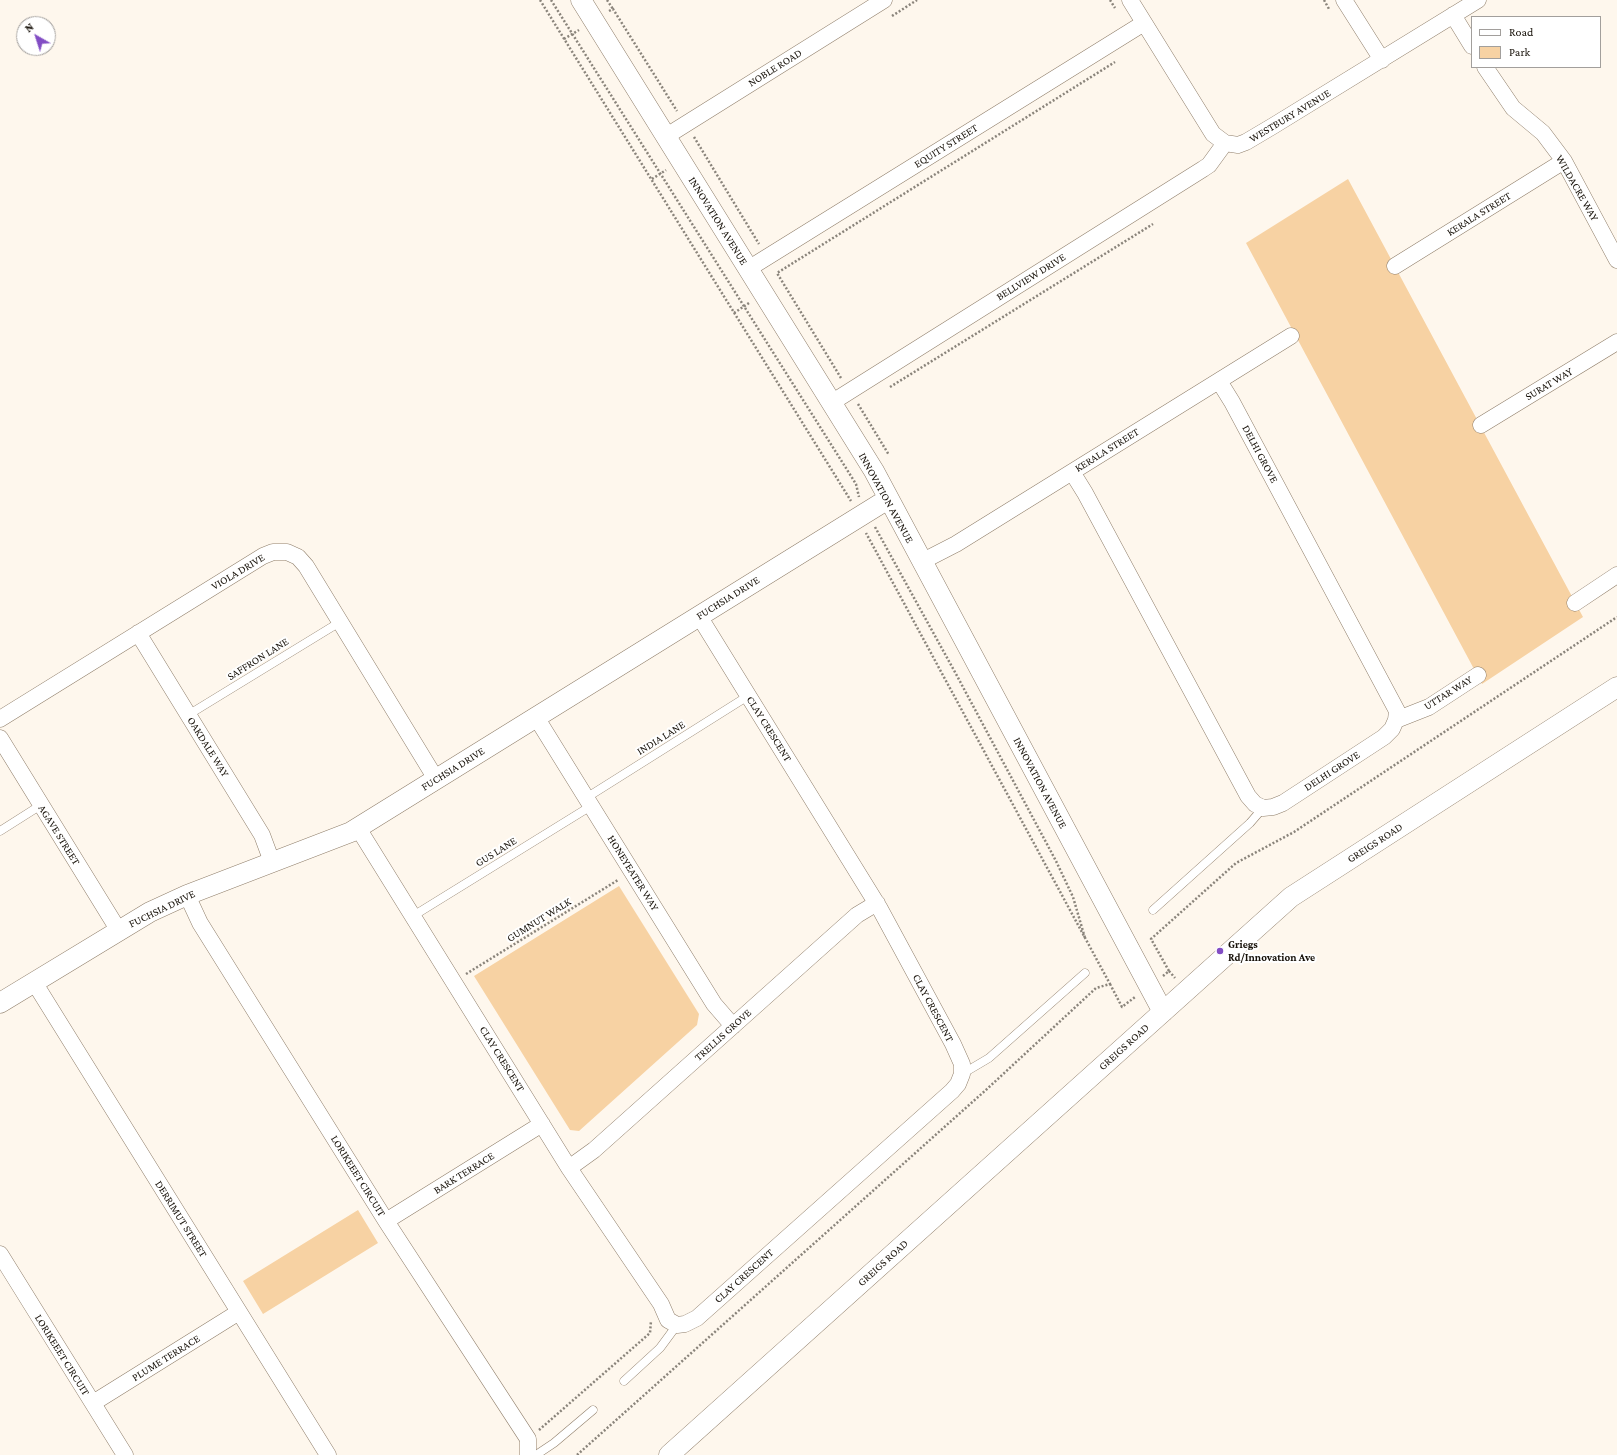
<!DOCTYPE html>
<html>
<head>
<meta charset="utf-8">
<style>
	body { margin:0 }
	#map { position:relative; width:1617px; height:1455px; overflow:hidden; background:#fef7ed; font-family:"Crimson Pro",serif }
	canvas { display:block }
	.legend { position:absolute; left:1471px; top:16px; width:130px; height:52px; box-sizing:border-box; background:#fff; border:1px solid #a29f9c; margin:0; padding:5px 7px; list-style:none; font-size:12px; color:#161008 }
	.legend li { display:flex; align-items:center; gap:8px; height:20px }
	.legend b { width:20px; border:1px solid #a29f9c }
	.north { position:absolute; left:16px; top:16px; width:40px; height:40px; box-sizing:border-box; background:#fff; border:1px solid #a29f9c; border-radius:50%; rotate:321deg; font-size:11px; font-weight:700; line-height:16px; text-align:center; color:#161008 }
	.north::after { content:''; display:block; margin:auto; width:14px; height:18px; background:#824dc4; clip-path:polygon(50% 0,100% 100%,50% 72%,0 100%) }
</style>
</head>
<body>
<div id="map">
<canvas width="1617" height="1455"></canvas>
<ul class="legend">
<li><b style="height:5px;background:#fff"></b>Road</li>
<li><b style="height:11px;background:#f7d2a3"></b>Park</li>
</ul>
<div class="north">N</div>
</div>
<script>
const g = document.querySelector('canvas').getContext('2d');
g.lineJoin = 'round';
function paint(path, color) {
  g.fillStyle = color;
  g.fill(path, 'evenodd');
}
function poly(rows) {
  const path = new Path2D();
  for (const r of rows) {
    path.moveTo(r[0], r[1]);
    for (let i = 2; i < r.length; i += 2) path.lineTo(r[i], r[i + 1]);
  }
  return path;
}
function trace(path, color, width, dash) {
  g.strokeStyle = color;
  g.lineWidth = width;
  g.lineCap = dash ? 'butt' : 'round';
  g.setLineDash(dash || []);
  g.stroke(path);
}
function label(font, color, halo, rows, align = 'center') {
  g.font = font + ' "Crimson Pro",serif';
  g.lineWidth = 4;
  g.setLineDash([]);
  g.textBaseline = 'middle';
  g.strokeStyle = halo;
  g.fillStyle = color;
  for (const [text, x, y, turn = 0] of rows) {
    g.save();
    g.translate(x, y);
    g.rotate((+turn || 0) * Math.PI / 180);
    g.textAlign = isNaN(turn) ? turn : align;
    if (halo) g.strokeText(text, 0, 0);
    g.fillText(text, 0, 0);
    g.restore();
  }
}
paint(poly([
	[1348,179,1583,617,1482,684,1246,243],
	[619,886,699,1014,697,1025,579,1131,570,1130,474,976],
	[358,1210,378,1243,263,1314,243,1281]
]), '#f7d2a3');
const service = poly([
	[188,715,340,622],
	[586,798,748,696],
	[0,831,41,805],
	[1153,910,1250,823,1263,808],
	[413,916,591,806],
	[962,1074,989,1058,1085,973],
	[624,1381,660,1348,677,1325],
	[536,1455,554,1443,593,1410]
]);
const minor = poly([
	[1130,0,1213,134,1225,143,1238,145,1246,142,1273,126,1478,0],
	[1344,0,1382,60],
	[1453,15,1472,46],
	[1485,67,1513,108,1543,133,1564,161,1617,260],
	[665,137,884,0],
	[1395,266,1564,161],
	[748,269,1144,23],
	[831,403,1203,169,1209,165,1225,143],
	[1481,425,1617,342],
	[1072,472,1085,493,1248,796,1255,804,1263,808,1273,807,1283,803,1384,737,1392,729,1396,720,1397,711,1232,402,1219,381],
	[921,562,956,544,1291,336],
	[1575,603,1617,575],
	[138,633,262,835,272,862],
	[536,717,714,1004,733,1026],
	[0,719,263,556,273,552,287,552,298,557,306,566,436,779],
	[1396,720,1429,707,1478,675],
	[0,738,119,931],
	[358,828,569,1168,661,1304,668,1320,677,1325,685,1324,697,1318,952,1091,958,1084,962,1074,962,1064,953,1044,880,909,699,616],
	[187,895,200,923,386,1221,528,1439,528,1455],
	[34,982,328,1455],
	[569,1168,594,1150,857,915,877,903],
	[386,1221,542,1124],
	[0,1254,125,1455],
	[93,1403,239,1312]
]);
const tertiary = poly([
	[581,0,874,471,1163,1012],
	[0,1003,150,912,187,895,351,832,888,499],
	[669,1455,1291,897,1617,687]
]);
trace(service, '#8f7e6a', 9);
trace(minor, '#8f7e6a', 17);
trace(tertiary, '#8f7e6a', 21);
trace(poly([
	[540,0,851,501],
	[551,0,856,484,859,497],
	[607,0,613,9],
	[1110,0,1115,8],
	[1324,0,1329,9],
	[609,11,613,9,677,111],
	[892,16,917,0],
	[564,39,579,30],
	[694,137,759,244],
	[652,179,666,170],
	[734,313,749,303],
	[841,378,777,273,1115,62],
	[890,387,1153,224],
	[858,404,889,455],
	[875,527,956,674,1056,861,1073,897,1085,938],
	[1169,971,1175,978],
	[466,974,618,880],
	[1163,976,1169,971,1151,939,1236,863,1294,832,1617,617],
	[1110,984,1122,1007,1135,997],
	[539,1430,650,1333,651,1321],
	[577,1455,987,1089,1096,988,1110,984,866,533]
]), '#8a847b', 2.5, [2, 2]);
trace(service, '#fff', 8);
trace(minor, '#fff', 16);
trace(tertiary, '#fff', 20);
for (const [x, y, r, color] of [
	[1220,951,4,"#824dc4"]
]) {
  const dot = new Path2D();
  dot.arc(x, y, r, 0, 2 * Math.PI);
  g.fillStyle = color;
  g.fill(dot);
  trace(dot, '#fff', 1.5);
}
label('11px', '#161008', '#fff', [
	["NOBLE ROAD",775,68,-32],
	["WESTBURY AVENUE",1290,116,-31],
	["EQUITY STREET",946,146,-32],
	["WILDACRE WAY",1577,188,60],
	["KERALA STREET",1479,214,-32],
	["INNOVATION AVENUE",718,221,58],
	["BELLVIEW DRIVE",1031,277,-32],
	["SURAT WAY",1549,384,-31],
	["KERALA STREET",1107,450,-32],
	["DELHI GROVE",1260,454,62],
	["INNOVATION AVENUE",886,498,61],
	["VIOLA DRIVE",238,572,-31],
	["FUCHSIA DRIVE",728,598,-32],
	["SAFFRON LANE",258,659,-32],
	["UTTAR WAY",1448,693,-32],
	["CLAY CRESCENT",769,729,58],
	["INDIA LANE",661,738,-32],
	["OAKDALE WAY",208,747,58],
	["FUCHSIA DRIVE",453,769,-32],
	["DELHI GROVE",1332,771,-33],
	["INNOVATION AVENUE",1040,783,62],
	["AGAVE STREET",59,835,58],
	["GREIGS ROAD",1375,843,-33],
	["GUS LANE",496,852,-32],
	["HONEYEATER WAY",633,873,58],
	["FUCHSIA DRIVE",162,909,-26],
	["GUMNUT WALK",539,920,-32],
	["CLAY CRESCENT",933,1008,62],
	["TRELLIS GROVE",723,1035,-42],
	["GREIGS ROAD",1124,1047,-42],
	["CLAY CRESCENT",502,1059,58],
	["BARK TERRACE",464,1173,-32],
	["LORIKEEET CIRCUIT",358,1176,58],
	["DERRIMUT STREET",181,1219,58],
	["GREIGS ROAD",883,1263,-42],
	["CLAY CRESCENT",744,1276,-42],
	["LORIKEEET CIRCUIT",62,1355,58],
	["PLUME TERRACE",166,1358,-32]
]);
label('bold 11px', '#161008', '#fff', [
	["Griegs",1228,945],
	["Rd/Innovation Ave",1228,958]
], 'left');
</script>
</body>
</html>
